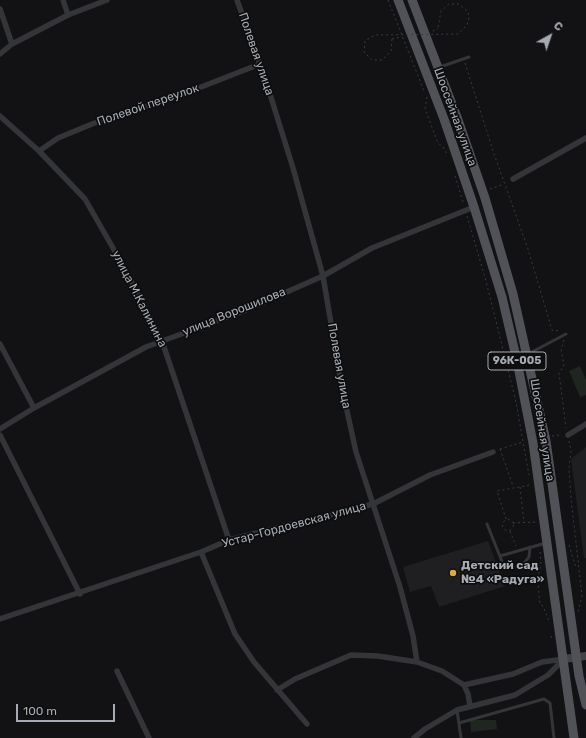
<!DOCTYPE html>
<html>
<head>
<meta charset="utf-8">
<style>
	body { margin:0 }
	#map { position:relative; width:586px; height:738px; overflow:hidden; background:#121214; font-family:Rubik,sans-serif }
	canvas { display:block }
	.north { position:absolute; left:530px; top:16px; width:40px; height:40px; -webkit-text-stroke:3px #0e0e0f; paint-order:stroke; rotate:40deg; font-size:11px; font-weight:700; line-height:16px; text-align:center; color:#a5aab3 }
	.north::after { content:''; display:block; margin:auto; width:14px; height:18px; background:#a5aab3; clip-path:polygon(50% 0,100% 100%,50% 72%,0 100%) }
	.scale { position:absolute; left:16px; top:704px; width:99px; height:18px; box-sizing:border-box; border:2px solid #a5aab3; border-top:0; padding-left:5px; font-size:12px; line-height:14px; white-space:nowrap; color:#a5aab3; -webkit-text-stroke:3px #0e0e0f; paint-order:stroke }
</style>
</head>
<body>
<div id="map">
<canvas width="586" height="738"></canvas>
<div class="north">С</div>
<div class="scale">100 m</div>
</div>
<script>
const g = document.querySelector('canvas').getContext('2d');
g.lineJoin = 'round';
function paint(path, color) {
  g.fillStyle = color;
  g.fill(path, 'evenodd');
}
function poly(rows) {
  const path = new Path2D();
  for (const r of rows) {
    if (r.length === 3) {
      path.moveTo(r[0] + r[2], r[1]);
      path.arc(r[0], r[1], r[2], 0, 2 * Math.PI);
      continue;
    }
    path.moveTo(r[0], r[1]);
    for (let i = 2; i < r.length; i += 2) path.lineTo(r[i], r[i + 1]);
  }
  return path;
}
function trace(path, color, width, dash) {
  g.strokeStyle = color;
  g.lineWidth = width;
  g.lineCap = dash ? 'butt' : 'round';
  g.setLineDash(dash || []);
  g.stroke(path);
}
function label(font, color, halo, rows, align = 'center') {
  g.font = font + ' Rubik,sans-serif';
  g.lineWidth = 3.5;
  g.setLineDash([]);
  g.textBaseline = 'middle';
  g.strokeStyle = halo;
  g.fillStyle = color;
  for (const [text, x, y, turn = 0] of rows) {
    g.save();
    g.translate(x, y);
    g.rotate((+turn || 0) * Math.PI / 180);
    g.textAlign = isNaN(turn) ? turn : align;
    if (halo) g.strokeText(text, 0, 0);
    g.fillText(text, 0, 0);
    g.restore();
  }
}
paint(poly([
	[586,447,586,558,584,558,571,459],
	[488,541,505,586,439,607,431,586,410,592,403,567]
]), '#1f1f21');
paint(poly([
	[580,366,586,380,586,395,580,397,569,371],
	[470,720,496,720,497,729,471,732]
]), '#1f2620');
trace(poly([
	[388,0,424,91],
	[433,31,438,28],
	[392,39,402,37],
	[465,63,493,151,528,249,552,330,560,331],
	[427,97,425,109,438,143,443,147,447,154],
	[455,176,464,205],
	[490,189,504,184],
	[467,216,486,281,516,402,529,475],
	[564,340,561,349,564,366,559,373,566,428],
	[552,436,561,435],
	[569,441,571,451,569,468,571,498,582,596,578,612],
	[500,449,513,486],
	[500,449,523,442],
	[520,487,524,523],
	[506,519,497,491,530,485],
	[508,525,5.5],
	[513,523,536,522],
	[510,531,516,546],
	[569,545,575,565,578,567],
	[540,552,541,564,539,573,537,575,540,604,543,606,549,621],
	[551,636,552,641]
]), '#3a3c3f', 1, [2, 3]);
trace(poly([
	[440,67,469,57],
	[528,354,566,334],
	[487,524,505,569,519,566,525,562,529,557,530,547],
	[500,556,546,543],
	[457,710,461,738],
	[459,723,544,699,550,703,554,738]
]), '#343538', 3);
trace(poly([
	[63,0,68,15],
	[237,0,265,78,293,168,323,276,342,388,356,452,400,587,413,636,417,662,442,671,464,685,468,694,470,706],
	[0,9,12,44],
	[0,54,12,44,68,15,107,0],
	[0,116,39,151,85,199,121,262,162,341,229,540],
	[39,151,58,138,92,124,178,96,260,64],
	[513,179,586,138],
	[0,344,34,408],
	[0,429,34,408,146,347,241,312,323,276,372,248,474,207],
	[0,435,80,594],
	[568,435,586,424],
	[201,552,235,634,254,662,307,724],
	[0,619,201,552,229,540,373,504,430,475,493,452],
	[117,671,149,738],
	[464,685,513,674,542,662,564,659],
	[277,690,295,679,351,655,378,656,417,662],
	[414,738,425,729,457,710,515,695,548,675,564,659]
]), '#343538', 5.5);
trace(poly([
	[564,659,586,656]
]), '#424448', 8);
trace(poly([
	[398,0,444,119,474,207,502,297,517,361,533,443,574,738],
	[412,0,457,117,485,198,513,294,546,441,579,676,586,705]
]), '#505257', 9);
trace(poly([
	[392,39,391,51,382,60,372,60,364,52,365,41,375,35,458,34,467,25,469,18,468,12,459,4,449,4,441,11,438,28]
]), '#3a3c3f', 1, [2, 3]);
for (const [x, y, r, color] of [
	[453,573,4,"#dda841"]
]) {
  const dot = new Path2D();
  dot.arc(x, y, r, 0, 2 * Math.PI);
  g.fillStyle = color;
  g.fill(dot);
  trace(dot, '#0e0e0f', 1.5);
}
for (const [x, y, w] of [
	[517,361,58]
]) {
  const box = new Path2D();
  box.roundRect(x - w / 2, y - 9, w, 18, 3);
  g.fillStyle = '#0e0e0f';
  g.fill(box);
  trace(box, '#a5aab3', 1);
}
label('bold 11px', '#a5aab3', null, [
	["96К-005",517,361]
]);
label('12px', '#a5aab3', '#0e0e0f', [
	["Полевая улица",256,54,71],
	["Полевой переулок",148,105,-19],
	["Шоссейная улица",455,117,70],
	["улица М.Калинина",139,299,63],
	["улица Ворошилова",234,312,-22],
	["Полевая улица",339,366,80],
	["Шоссейная улица",542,430,81],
	["Устар-Гордоевская улица",294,525,-15]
]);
label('bold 12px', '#a5aab3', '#0e0e0f', [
	["Детский сад",461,566],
	["№4 «Радуга»",461,580]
], 'left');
</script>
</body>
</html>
